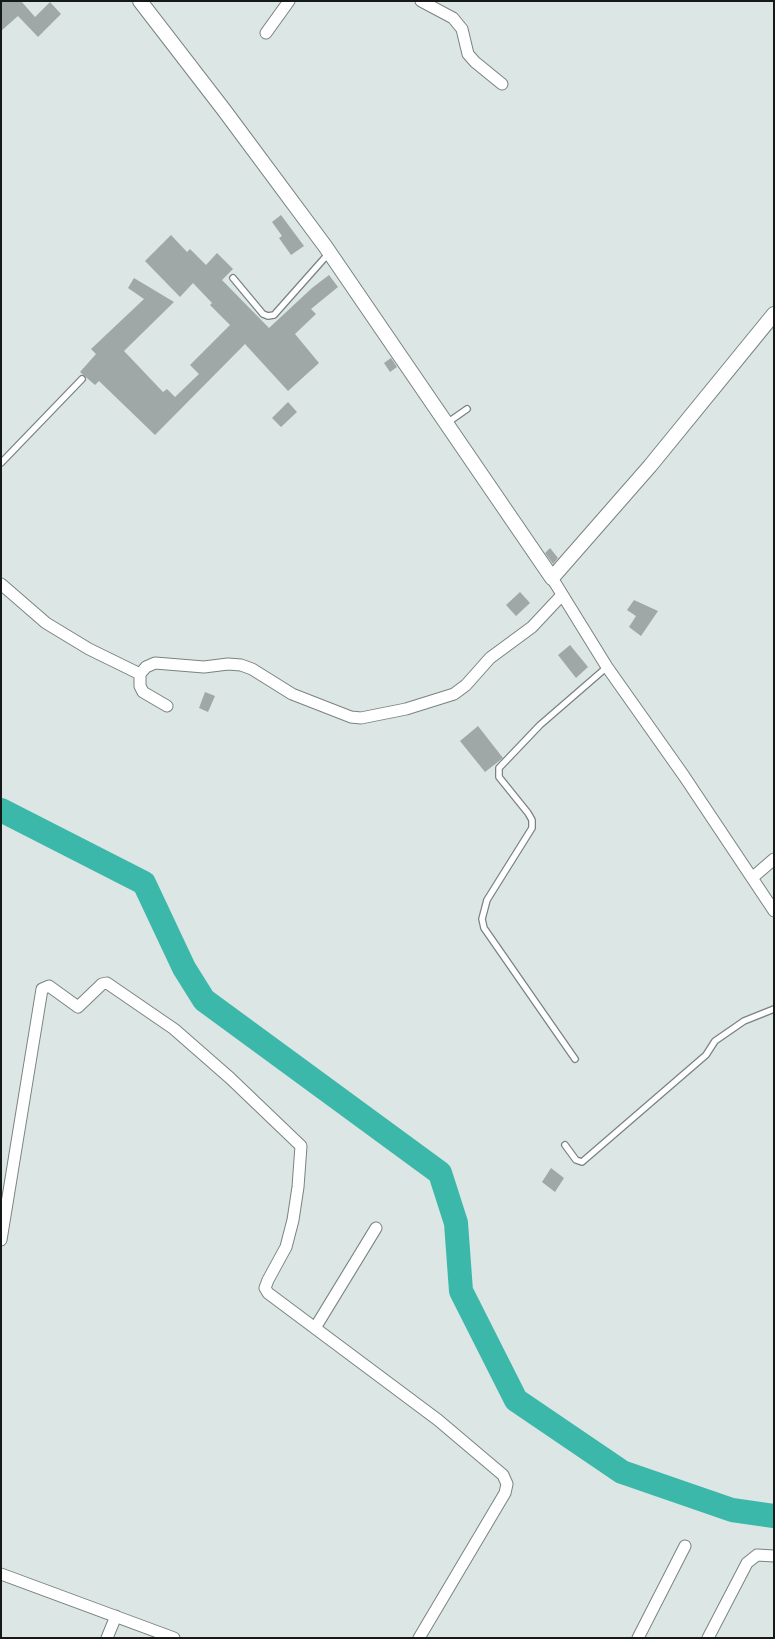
<!DOCTYPE html>
<html>
<head>
<meta charset="utf-8">
<style>
	body { margin:0 }
	#map { position:relative; width:775px; height:1639px; overflow:hidden; background:#dce6e4; font-family:"DejaVu Sans",sans-serif }
	canvas { display:block }
	.frame { position:absolute; inset:0; border:2px solid #151918; pointer-events:none }
</style>
</head>
<body>
<div id="map">
<canvas width="775" height="1639"></canvas>
<div class="frame"></div>
</div>
<script>
const g = document.querySelector('canvas').getContext('2d');
g.lineJoin = 'round';
function poly(rows) {
  const path = new Path2D();
  for (const r of rows) {
    path.moveTo(r[0], r[1]);
    for (let i = 2; i < r.length; i += 2) path.lineTo(r[i], r[i + 1]);
  }
  return path;
}
function trace(path, color, width, dash) {
  g.strokeStyle = color;
  g.lineWidth = width;
  g.lineCap = dash ? 'butt' : 'round';
  g.setLineDash(dash || []);
  g.stroke(path);
}
function paint(path, color) {
  g.fillStyle = color;
  g.fill(path, 'evenodd');
}
trace(poly([
	[1,810,144,883,184,968,204,1000,440,1173,456,1223,461,1291,516,1400,622,1472,732,1510,774,1516]
]), '#3bb8a9', 24);
paint(poly([
	[1,1,21,1,35,17,50,2,61,14,38,37,18,16,1,31],
	[281,215,304,246,291,255,279,238,282,236,272,222],
	[171,235,187,252,190,249,206,265,217,253,233,269,222,280,269,328,312,288,329,275,338,287,311,309,316,314,295,334,319,363,288,391,245,344,155,435,99,381,95,385,80,372,96,354,91,349,144,299,128,288,134,278,174,302,124,351,163,392,167,389,175,397,199,374,190,365,230,325,210,305,212,303,193,283,180,297,145,261],
	[391,358,397,367,390,372,384,363],
	[288,402,297,412,281,427,272,418],
	[550,548,558,558,553,564,545,553],
	[520,592,530,603,516,616,506,605],
	[634,600,658,611,641,636,629,627,636,616,627,610],
	[570,645,588,667,576,678,558,655],
	[205,692,215,696,208,712,199,708],
	[478,726,503,758,485,772,460,741],
	[551,1168,564,1178,555,1192,542,1182]
]), '#9fa8a6');
const service = poly([
	[233,278,263,314,268,316,274,315,329,253],
	[447,423,467,409],
	[1,463,82,379],
	[575,1059,484,928,482,919,487,900,532,828,532,820,528,813,499,777,499,768,540,725,607,667],
	[565,1145,576,1160,582,1162,706,1055,715,1041,744,1021,774,1009]
]);
const minor = poly([
	[421,1,453,18,462,29,468,54,475,62,502,84],
	[266,33,289,1],
	[552,578,607,667,684,776,774,911],
	[1,584,46,623,89,649,140,674,140,686,143,692,167,706],
	[140,674,146,667,155,663,204,667,228,664,241,665,252,669,292,694,351,717,361,718,406,709,454,694,466,685,490,658,532,627,562,595],
	[752,878,774,859],
	[1,1240,42,989,49,986,78,1007,102,984,107,983,174,1029,230,1078,301,1146,298,1187,293,1220,286,1247,268,1280,265,1288,268,1293,438,1420,503,1475,507,1484,505,1493,419,1638],
	[315,1328,376,1228],
	[1,1574,174,1638],
	[107,1638,116,1616],
	[638,1638,685,1546],
	[708,1638,747,1563,757,1555,774,1556]
]);
const tertiary = poly([
	[140,1,224,110,325,246,552,578,650,466,774,314]
]);
trace(service, '#798381', 8);
trace(minor, '#798381', 13);
trace(tertiary, '#798381', 16);
trace(service, '#fff', 5.5);
trace(minor, '#fff', 11);
trace(tertiary, '#fff', 14);
</script>
</body>
</html>
